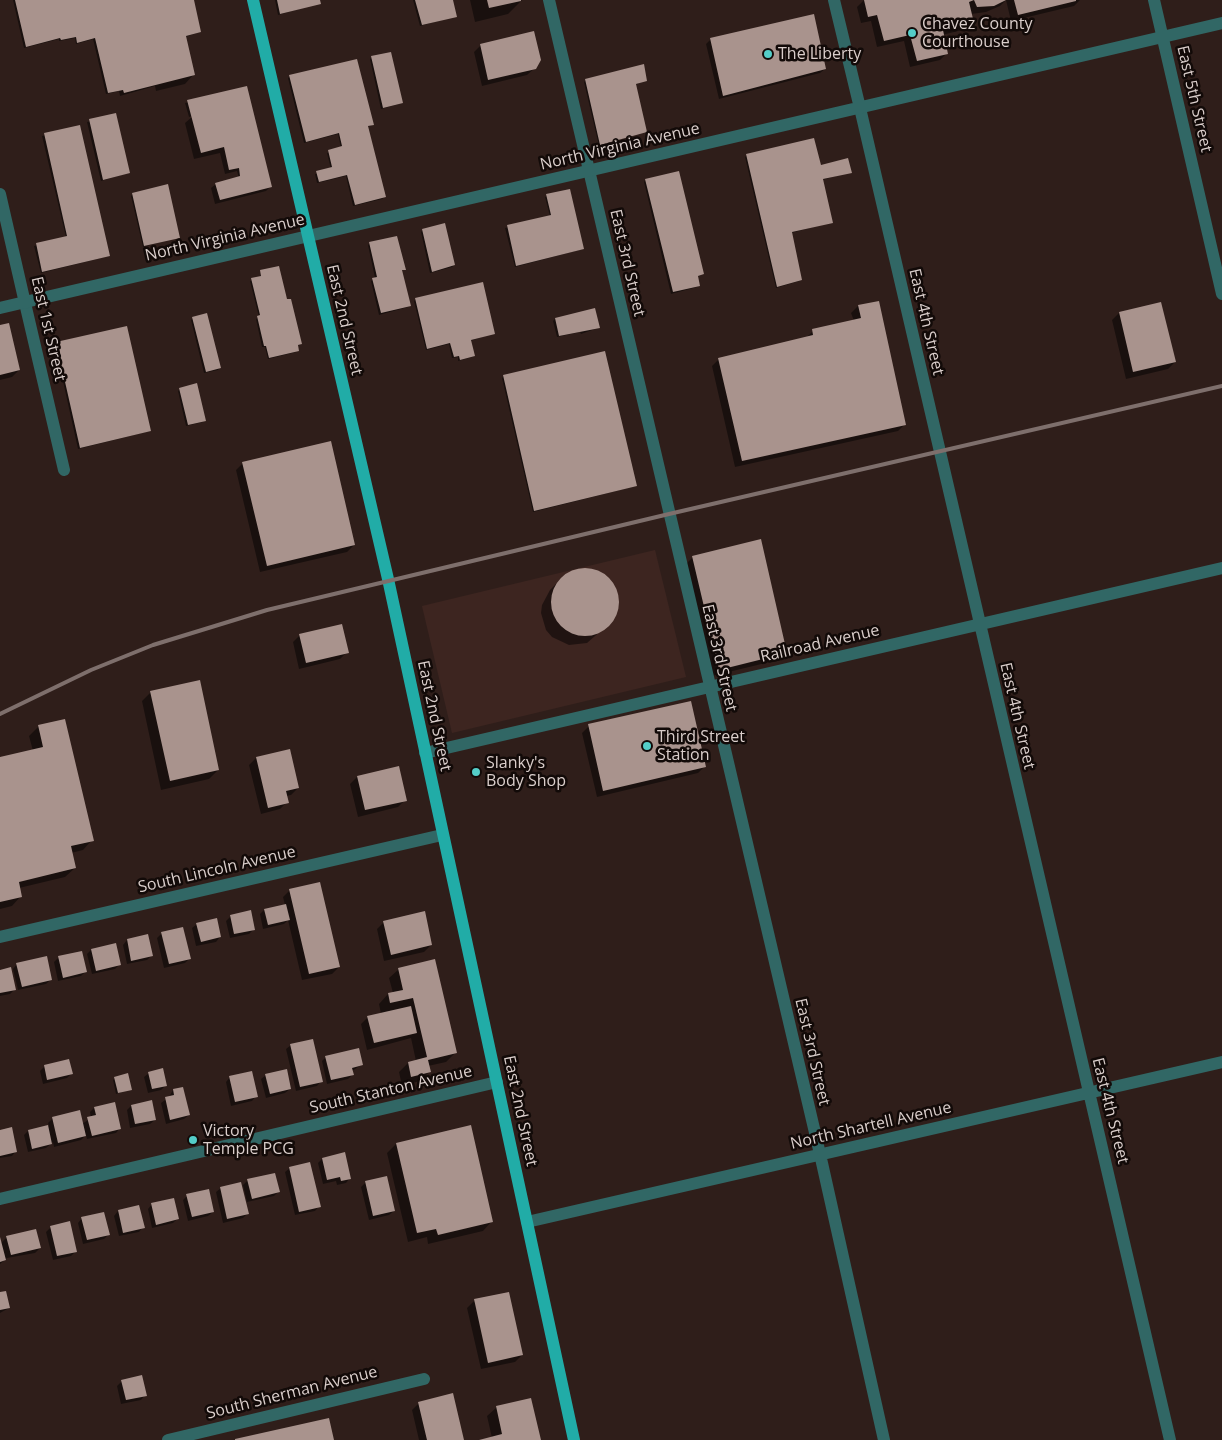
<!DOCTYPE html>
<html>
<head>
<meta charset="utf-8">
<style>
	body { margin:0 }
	canvas { display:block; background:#2f1e1a }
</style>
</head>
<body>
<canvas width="1222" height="1440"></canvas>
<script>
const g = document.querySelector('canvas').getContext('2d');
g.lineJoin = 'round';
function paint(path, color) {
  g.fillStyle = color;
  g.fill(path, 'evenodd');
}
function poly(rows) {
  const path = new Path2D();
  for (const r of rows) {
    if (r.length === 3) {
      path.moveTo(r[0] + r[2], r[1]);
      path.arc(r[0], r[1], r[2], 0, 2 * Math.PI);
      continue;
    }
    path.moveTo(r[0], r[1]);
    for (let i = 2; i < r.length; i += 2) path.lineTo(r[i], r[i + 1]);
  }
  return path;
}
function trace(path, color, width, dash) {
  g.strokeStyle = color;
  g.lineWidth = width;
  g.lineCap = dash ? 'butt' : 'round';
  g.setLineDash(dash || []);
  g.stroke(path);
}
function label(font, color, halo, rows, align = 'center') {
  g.font = font + ' "Open Sans",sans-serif';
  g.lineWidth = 5;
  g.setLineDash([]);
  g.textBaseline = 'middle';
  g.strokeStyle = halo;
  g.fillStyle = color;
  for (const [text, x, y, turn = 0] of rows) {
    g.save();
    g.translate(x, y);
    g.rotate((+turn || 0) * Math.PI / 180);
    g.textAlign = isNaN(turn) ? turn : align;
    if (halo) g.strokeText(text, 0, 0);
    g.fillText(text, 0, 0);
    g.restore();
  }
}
paint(poly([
	[655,550,686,677,452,733,422,606]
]), '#3d2520');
paint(poly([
	[13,0,193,0,200,32,185,37,194,74,185,84,156,91,155,86,120,96,119,91,106,94,93,39,76,44,75,38,59,41,59,39,24,48],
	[275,0,319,0,320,3,278,15],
	[413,0,452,0,456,16,420,26],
	[470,0,522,0,508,14,475,22],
	[864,0,1006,0,1000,6,986,12,971,14,973,22,966,29,942,35,947,53,940,60,910,67,904,41,877,47,871,21,861,23,857,7],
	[1006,0,1080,0,1074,6,1011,21],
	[711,39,825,69,820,73,719,99,706,44],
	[481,45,535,68,527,75,482,86,474,52],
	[371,58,401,103,399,104,381,109,370,59],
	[290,76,372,125,367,127,384,197,382,199,353,206,346,176,317,183,315,174,331,169,327,153,341,148,338,134,304,143,288,78],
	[586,80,646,80,635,85,646,131,599,146,584,82],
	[246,87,270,187,266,191,215,204,211,188,216,184,239,178,237,171,225,174,220,153,194,159,185,123,193,116,189,117,185,103],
	[115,115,128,173,101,181,87,122],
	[79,126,109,256,41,273,34,246,66,237,42,136],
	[747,155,850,172,822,180,832,222,791,233,801,279,799,281,776,288,745,157],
	[645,180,703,274,697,277,699,285,697,287,671,294,644,182],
	[133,194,179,237,143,247,131,196],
	[547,196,583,249,515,267,505,228,550,216,545,197],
	[423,230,454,265,452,267,430,273,421,232],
	[369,244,404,269,401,271,409,306,408,307,379,315,371,281,375,278,368,245],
	[261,272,286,301,301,344,297,346,296,352,268,359,265,347,262,347,256,319,259,317,250,281,260,278],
	[416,299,494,333,470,341,474,356,472,357,458,361,458,357,452,358,449,344,426,350,414,301],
	[878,302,905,424,898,431,735,467,712,366,719,359,806,338,813,331,854,321,851,313,858,306],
	[1160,303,1175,362,1168,369,1126,379,1112,320,1119,313],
	[193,318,219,368,218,370,204,373,191,320],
	[555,319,598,328,581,334,580,332,557,337,553,321],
	[0,326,19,370,12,377,0,380],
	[56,343,150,431,78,449,55,345],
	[504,376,636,486,533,512,502,378],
	[180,389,204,420,203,422,186,426,178,391],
	[243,463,354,545,347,552,260,572,236,470],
	[693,557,785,653,778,660,712,676,686,564],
	[582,569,598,572,605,576,615,590,617,598,615,615,611,622,587,643,569,645,552,637,546,630,541,613,542,605,550,590,566,574],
	[300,635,347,652,340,659,299,669,293,642],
	[151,692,218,770,209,779,161,790,142,701],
	[39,726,92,840,83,850,71,853,75,868,65,877,19,888,21,896,12,906,0,909,0,759,33,751,29,736],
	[589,726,705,766,698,773,597,797,582,733],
	[256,758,298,788,291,795,286,796,287,802,280,809,261,814,249,765],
	[357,777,405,800,398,807,358,817,350,784],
	[290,890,339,967,332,974,302,980,288,920,284,924,263,929,260,914,264,910,285,905,283,897],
	[231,916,254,929,249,934,230,938,226,921],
	[384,922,431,945,424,952,384,961,377,929],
	[197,924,220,937,216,942,196,946,192,928],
	[162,933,189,959,185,963,164,968,157,938],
	[147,936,152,955,147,960,127,964,123,945,127,940],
	[91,950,119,965,115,969,92,974,87,954],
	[58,958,85,972,81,976,58,981,54,962],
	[17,964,51,979,46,984,18,990,13,969],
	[399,969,455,1053,446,1062,428,1066,429,1072,420,1081,402,1086,399,1072,408,1063,416,1061,411,1038,367,1050,361,1024,368,1017,381,1014,379,1004,388,994,393,993,389,978],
	[0,971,15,989,10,994,0,996],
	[291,1045,321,1081,317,1086,296,1091,286,1049],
	[326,1057,361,1065,352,1071,353,1074,348,1079,327,1084,322,1061],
	[44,1067,71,1074,67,1078,43,1084,40,1071],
	[149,1073,166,1085,161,1090,148,1093,144,1077],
	[266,1075,290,1089,285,1093,266,1098,261,1079],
	[230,1077,256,1096,252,1101,231,1106,226,1082],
	[115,1078,130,1089,116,1094,113,1080],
	[173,1090,189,1115,184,1119,166,1124,161,1103,169,1097],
	[151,1102,155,1120,150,1124,130,1128,127,1110,131,1106],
	[94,1108,120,1128,116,1133,87,1139,86,1135,81,1140,54,1147,53,1142,46,1148,28,1152,24,1135,28,1131,49,1126,48,1123,53,1118,82,1124,91,1118,90,1112],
	[0,1131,16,1151,12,1156,0,1158],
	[396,1144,492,1221,483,1231,428,1244,427,1237,408,1242,387,1153],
	[322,1159,350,1178,346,1183,337,1185,336,1181,323,1184,318,1163],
	[290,1168,319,1206,315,1211,295,1215,285,1172],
	[248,1180,278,1192,274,1196,247,1202,243,1185],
	[366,1182,394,1211,389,1215,369,1220,361,1187],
	[221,1188,247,1214,243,1218,223,1223,216,1192],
	[187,1196,213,1212,208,1216,188,1221,183,1200],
	[152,1204,177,1219,173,1223,152,1228,148,1209],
	[118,1211,143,1227,139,1232,119,1236,114,1216],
	[82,1218,109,1234,104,1239,83,1244,78,1223],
	[51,1227,76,1251,71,1256,53,1260,46,1232],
	[7,1237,40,1248,35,1253,7,1258,0,1264,0,1240,1,1243],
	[0,1293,9,1308,0,1313],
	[474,1301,522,1355,515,1362,481,1369,467,1308],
	[122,1381,145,1395,141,1400,121,1404,117,1386],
	[419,1403,462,1440,419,1440,412,1410],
	[497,1407,540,1440,481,1440,492,1438,487,1416]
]), '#0007');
paint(poly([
	[15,0,194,0,201,32,186,36,195,75,124,93,123,90,108,93,95,38,77,43,76,37,61,40,60,38,26,47],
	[277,0,320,0,321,4,280,14],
	[415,0,453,0,457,17,422,25],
	[487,0,521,0,521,1,489,8],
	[864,0,974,0,969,2,974,23,943,30,948,54,917,61,910,35,884,41,877,15,868,17],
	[974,0,1006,0,994,6,977,7],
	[1014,0,1076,0,1076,1,1018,15],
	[814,14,826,69,723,96,710,38],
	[534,31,541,60,536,69,488,80,480,44],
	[391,52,403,103,383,108,371,56],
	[357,59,374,125,368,126,386,197,355,205,347,175,319,182,316,171,332,167,328,150,342,146,339,133,306,142,289,75],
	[644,64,647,81,636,84,647,132,600,145,585,79],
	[247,86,272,187,220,200,215,183,240,176,239,168,229,170,224,147,201,153,187,100],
	[116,113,130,173,103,180,89,119],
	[80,125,110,256,42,272,36,243,67,236,44,133],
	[814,138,821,165,848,158,852,173,823,179,833,223,792,232,802,280,777,287,746,154],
	[679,171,704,274,698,276,700,286,673,292,645,179],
	[168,184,180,238,144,246,132,193],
	[570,189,584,249,516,266,507,225,551,215,546,194],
	[445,223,455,265,432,272,422,229],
	[397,236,406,270,402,270,411,306,381,313,372,278,377,277,369,242],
	[279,266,287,299,291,299,302,344,298,345,299,351,269,358,266,346,264,346,257,316,260,315,251,278,261,276,260,270],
	[483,282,495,334,471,340,475,356,460,360,459,356,454,357,450,343,427,349,415,298],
	[879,301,906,425,742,461,718,358,813,335,812,329,861,318,858,305],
	[1161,302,1176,362,1133,372,1119,312],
	[595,308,600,328,559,336,555,318],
	[207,313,221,368,206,372,192,317],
	[9,323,20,370,0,375,0,325],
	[127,326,151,431,80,448,56,342],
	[605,351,637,486,534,511,503,375],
	[197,383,206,421,188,425,179,388],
	[331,441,355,545,267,566,242,462],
	[761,539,787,653,719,670,692,556],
	[585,602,34],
	[342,624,349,653,306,663,299,634],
	[200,680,219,770,170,781,150,691],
	[691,701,706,767,603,791,588,724],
	[65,719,94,841,71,846,76,868,19,882,22,897,0,902,0,757,43,747,38,725],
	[290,749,299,788,286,791,289,803,268,808,256,757],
	[399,766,407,801,365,810,357,776],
	[320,882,340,967,309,974,289,889],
	[286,904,290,920,268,925,264,909],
	[251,910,255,930,234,934,230,915],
	[425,911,432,945,391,955,383,921],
	[217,918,221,937,201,942,196,923],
	[183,927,191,959,169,964,161,932],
	[148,934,153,956,131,961,127,939],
	[116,943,121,965,96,971,91,949],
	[82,951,87,972,63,978,58,956],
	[47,956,52,980,22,987,16,963],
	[435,959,457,1053,428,1060,431,1072,411,1077,408,1062,427,1057,413,998,390,1003,388,993,403,990,398,968],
	[11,967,16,990,0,993,0,970],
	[411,1006,417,1033,374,1043,367,1016],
	[313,1039,323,1082,300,1087,290,1044],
	[359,1048,363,1065,352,1068,354,1075,331,1080,325,1056],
	[69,1059,73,1074,47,1080,44,1065],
	[163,1068,167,1086,152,1089,148,1072],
	[287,1069,291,1089,270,1094,265,1074],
	[252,1071,258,1097,235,1102,229,1076],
	[128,1073,132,1090,118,1093,114,1077],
	[183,1087,190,1115,170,1120,165,1097,174,1095,173,1089],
	[152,1100,156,1120,135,1124,131,1105],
	[115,1102,121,1129,92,1136,87,1117,96,1115,94,1107],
	[80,1110,86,1136,58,1143,52,1117],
	[48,1125,52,1144,32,1149,28,1130],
	[471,1125,493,1222,438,1235,436,1229,417,1233,396,1143],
	[12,1127,17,1152,0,1156,0,1130],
	[345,1152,351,1179,341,1181,340,1177,327,1180,322,1158],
	[310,1162,321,1207,299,1212,289,1167],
	[275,1173,280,1192,252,1199,247,1179],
	[387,1176,395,1211,373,1216,365,1181],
	[241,1182,249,1214,227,1219,220,1187],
	[209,1189,214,1212,192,1217,186,1194],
	[174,1198,179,1219,156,1225,151,1203],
	[139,1205,145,1228,123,1233,118,1210],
	[104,1212,110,1235,87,1240,81,1217],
	[70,1221,77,1252,57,1256,50,1226],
	[36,1229,41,1248,11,1255,6,1236],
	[0,1237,6,1260,0,1262],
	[6,1291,10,1308,0,1310,0,1292],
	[509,1292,523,1355,488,1363,474,1299],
	[142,1375,147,1396,126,1400,121,1380],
	[453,1393,464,1440,427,1440,418,1402],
	[531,1398,541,1440,479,1440,502,1434,496,1406],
	[329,1418,334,1440,235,1440,235,1439]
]), '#a9938d');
trace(poly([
	[549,0,820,1154,884,1440],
	[860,108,1170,1440],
	[25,303,64,470],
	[425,753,1222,568],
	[0,937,442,835],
	[0,1199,497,1082],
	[527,1222,1222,1062],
	[168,1440,424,1379]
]), '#316765', 12);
trace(poly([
	[834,0,860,108],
	[1154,0,1222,294],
	[0,194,25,303],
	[0,308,1222,23]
]), '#316765', 12);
trace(poly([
	[253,0,388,579,574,1440]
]), '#21aca7', 12);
trace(poly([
	[0,714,91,670,153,645,267,610,669,514,1222,386]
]), '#7e6f6c', 4);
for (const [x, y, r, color] of [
	[912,33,5,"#54cdc8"],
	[768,54,5,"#54cdc8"],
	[647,746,5,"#54cdc8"],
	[476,772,5,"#54cdc8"],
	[193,1140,5,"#54cdc8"]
]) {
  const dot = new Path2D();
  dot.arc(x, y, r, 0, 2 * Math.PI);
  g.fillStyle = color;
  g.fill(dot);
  trace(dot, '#120a08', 2);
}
label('16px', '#dacecb', '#120a08', [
	["Chavez County",922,24],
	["Courthouse",922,42],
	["The Liberty",778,54],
	["Third Street",657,737],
	["Station",657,755],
	["Slanky's",486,763],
	["Body Shop",486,781],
	["Victory",203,1131],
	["Temple PCG",203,1149]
], 'left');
label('16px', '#dacecb', '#120a08', [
	["East 5th Street",1194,99,77],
	["North Virginia Avenue",620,147,-13],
	["North Virginia Avenue",225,238,-13],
	["East 3rd Street",627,263,77],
	["East 2nd Street",344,320,77],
	["East 4th Street",926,322,77],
	["East 1st Street",48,329,77],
	["Railroad Avenue",820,644,-13],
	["East 3rd Street",719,658,77],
	["East 2nd Street",434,716,78],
	["East 4th Street",1017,716,77],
	["South Lincoln Avenue",217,870,-13],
	["East 3rd Street",812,1052,77],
	["South Stanton Avenue",391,1090,-13],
	["East 2nd Street",520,1111,78],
	["East 4th Street",1110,1111,76],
	["North Shartell Avenue",871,1126,-13],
	["South Sherman Avenue",292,1393,-14]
]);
</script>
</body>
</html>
